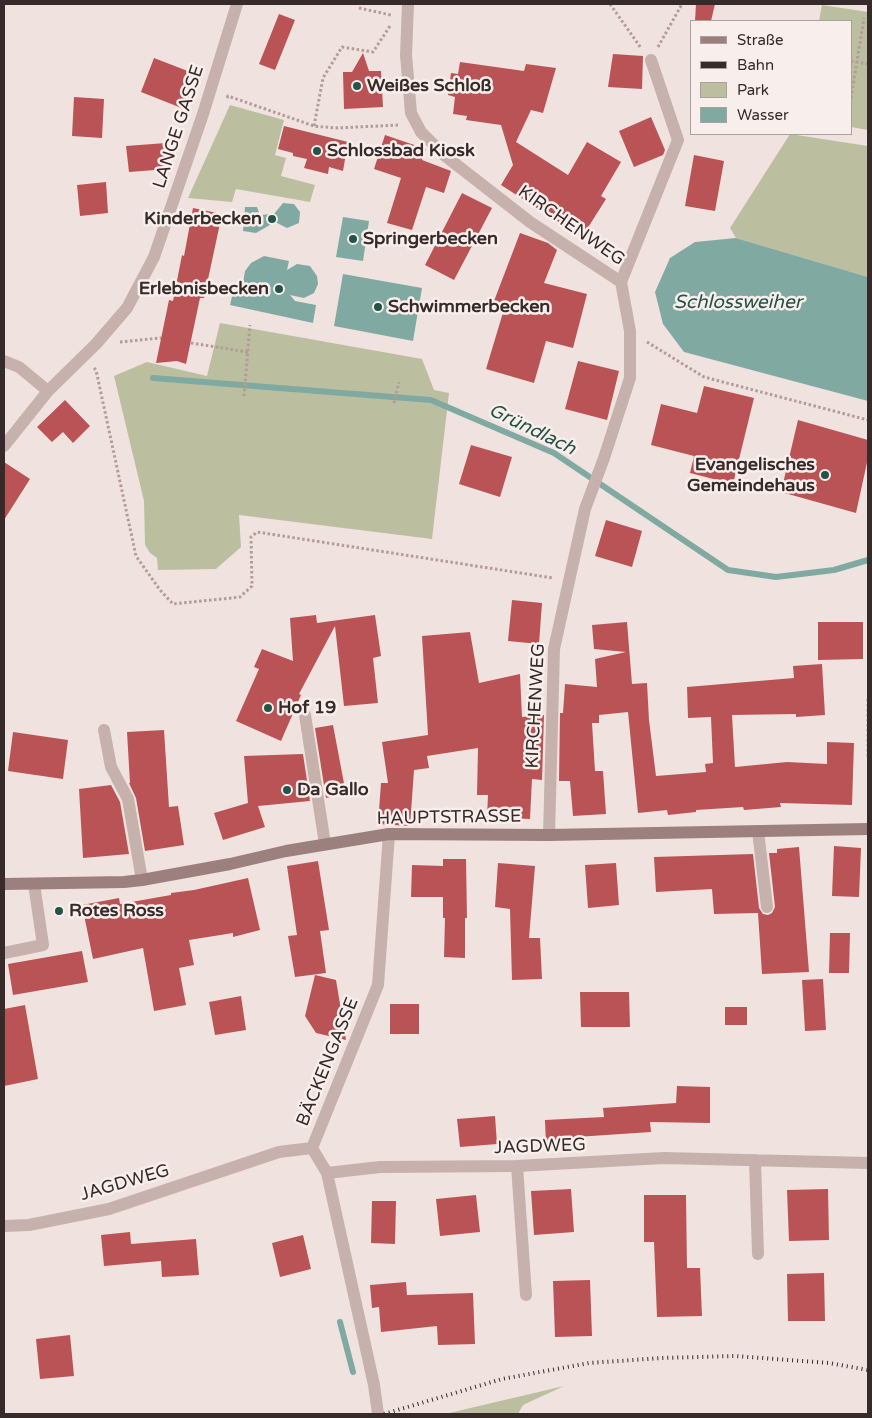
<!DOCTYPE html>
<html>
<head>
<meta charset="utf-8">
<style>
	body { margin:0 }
	#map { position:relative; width:872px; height:1418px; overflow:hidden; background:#f0e3df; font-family:"Varela Round",sans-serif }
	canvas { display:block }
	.frame { position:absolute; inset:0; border:5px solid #362a2a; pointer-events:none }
	.legend { position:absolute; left:690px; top:20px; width:162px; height:115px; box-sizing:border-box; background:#f8eeeb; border:1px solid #aaa09e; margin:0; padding:6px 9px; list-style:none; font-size:15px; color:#362a2a }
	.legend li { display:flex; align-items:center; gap:10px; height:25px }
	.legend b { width:25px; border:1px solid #aaa09e }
</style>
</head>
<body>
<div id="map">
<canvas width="872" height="1418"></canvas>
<div class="frame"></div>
<ul class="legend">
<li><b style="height:6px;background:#9b807d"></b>Straße</li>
<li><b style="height:6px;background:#362a2a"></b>Bahn</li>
<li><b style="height:14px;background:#bcbea0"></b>Park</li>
<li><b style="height:14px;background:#80aaa1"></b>Wasser</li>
</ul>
</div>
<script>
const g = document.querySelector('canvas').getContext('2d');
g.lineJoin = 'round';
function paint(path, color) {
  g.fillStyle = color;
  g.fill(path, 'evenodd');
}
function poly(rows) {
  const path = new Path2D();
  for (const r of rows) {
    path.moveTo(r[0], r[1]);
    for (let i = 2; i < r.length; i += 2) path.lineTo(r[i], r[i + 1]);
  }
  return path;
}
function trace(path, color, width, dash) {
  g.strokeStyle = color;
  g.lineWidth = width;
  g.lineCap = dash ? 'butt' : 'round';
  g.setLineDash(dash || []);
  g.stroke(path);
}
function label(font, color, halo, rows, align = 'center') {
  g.font = font + ' "Varela Round",sans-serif';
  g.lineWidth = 5;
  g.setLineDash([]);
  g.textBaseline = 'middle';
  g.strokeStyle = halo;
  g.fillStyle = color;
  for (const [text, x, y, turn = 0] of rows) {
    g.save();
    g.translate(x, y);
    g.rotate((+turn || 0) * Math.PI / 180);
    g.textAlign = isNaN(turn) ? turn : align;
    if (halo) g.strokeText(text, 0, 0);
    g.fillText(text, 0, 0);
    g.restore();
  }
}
paint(poly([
	[822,5,868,12,868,130,851,127,851,21,819,21],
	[230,105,284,120,275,155,286,158,281,176,315,185,310,202,236,189,232,202,188,198],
	[790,134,868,146,868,277,736,238,730,228],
	[220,323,422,359,434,390,449,393,432,539,239,515,241,547,216,569,158,570,157,558,150,553,145,545,144,501,114,376,147,362,207,376],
	[564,1386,523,1405,518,1414,445,1414]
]), '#bcbea0');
paint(poly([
	[283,203,294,204,300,212,299,223,287,228,275,222,256,233,243,231,245,207,257,207,260,215,274,214],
	[343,217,369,221,363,261,336,257],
	[736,238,868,277,868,401,684,352,663,324,655,292,670,258,695,242],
	[264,256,289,261,287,270,297,264,310,266,317,276,318,284,314,293,304,298,290,295,295,301,316,305,313,323,230,305,234,288,242,289,245,271,251,263],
	[343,274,422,288,413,341,334,326]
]), '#80aaa1');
trace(poly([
	[153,378,431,400,554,453,728,570,776,577,834,570,868,560],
	[340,1322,353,1372]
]), '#80aaa1', 6);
paint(poly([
	[696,4,715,4,711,21,695,21],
	[279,14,295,20,275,70,259,64],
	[363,53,369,71,381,71,383,107,344,109,343,72,352,72],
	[613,54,643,56,642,89,608,87],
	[154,58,198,75,184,109,141,92],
	[460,62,524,71,526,64,556,68,543,113,531,110,516,142,568,175,587,142,621,162,601,196,606,199,582,237,501,185,513,165,501,125,466,120,467,116,453,114,455,97,448,95,451,73,458,74],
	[74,97,104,99,102,138,72,136],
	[651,117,665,150,663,155,634,167,619,131],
	[284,126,348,142,343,171,329,167,328,174,304,168,307,159,293,156,293,153,278,149],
	[385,135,426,149,422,160,451,171,444,193,426,187,412,230,387,223,401,178,374,169],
	[166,143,168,169,129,172,126,146],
	[694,155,724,161,715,211,685,206],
	[106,182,108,213,80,216,77,185],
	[462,193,492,208,454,280,425,265],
	[193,208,222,214,204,298,200,298,186,364,177,361,156,363,169,300,173,301,182,255,184,256],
	[520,233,548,243,557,250,544,283,587,294,573,348,546,341,534,383,486,369,505,306,494,301],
	[578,361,619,371,607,420,565,409],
	[704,386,754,398,733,484,690,473,694,456,651,445,661,404,697,413],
	[65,400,90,426,73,443,63,432,52,442,37,427],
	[798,420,868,440,868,458,856,513,781,492],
	[471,445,512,457,500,497,459,484],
	[4,462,30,479,4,520],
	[606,520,642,531,632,567,595,556],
	[512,600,542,603,539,644,508,641],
	[316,615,317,623,375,615,381,656,373,658,378,703,344,706,335,626,299,694,301,695,281,741,236,721,259,669,254,667,262,649,293,661,290,618],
	[627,622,632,684,647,683,649,720,656,776,706,772,705,764,713,763,711,717,688,718,687,687,794,678,793,666,822,664,825,715,796,717,796,714,732,715,735,767,787,762,827,764,827,742,854,743,852,805,780,803,781,807,744,810,743,807,696,810,696,812,668,815,667,810,638,813,628,712,599,715,599,723,592,723,595,771,603,771,606,814,573,816,570,781,559,781,560,713,563,713,565,684,597,687,595,659,626,652,594,649,592,625],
	[818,622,863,622,863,659,818,660],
	[470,632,479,683,520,674,522,717,544,715,542,780,532,779,530,819,487,817,488,795,477,795,478,748,427,756,429,768,414,770,410,826,378,824,381,783,388,783,382,742,428,735,422,636],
	[333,725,346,794,326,798,315,728],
	[164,730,169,807,178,806,184,845,145,851,136,798,129,783,130,783,127,732],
	[13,732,68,740,63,779,8,771],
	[303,754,310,801,258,806,265,827,223,840,214,813,248,803,244,756],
	[111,785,120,802,129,854,83,858,79,789],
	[834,846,861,848,859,897,832,896],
	[799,847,809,972,762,974,758,913,714,914,712,889,656,892,654,857,753,854,759,908,763,914,768,915,772,913,775,907,769,853,777,853,777,849],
	[443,859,466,859,467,918,465,918,465,958,444,957,445,918,443,918,443,897,411,897,412,865,443,866],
	[318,861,329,930,320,931,326,973,295,977,288,936,297,935,287,866],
	[498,863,535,866,529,938,540,938,542,979,512,980,510,909,495,907],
	[616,863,619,905,588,908,585,865],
	[248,878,260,930,233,937,233,933,189,940,194,965,179,968,186,1005,154,1011,143,948,93,959,82,905,119,898,120,904,171,895,171,893,194,890],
	[830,933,850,933,849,973,829,973],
	[82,951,88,982,13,995,8,964],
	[315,975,336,980,346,1040,316,1033,305,1016],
	[823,979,826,1030,805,1031,802,980],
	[580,992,629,992,630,1027,581,1027],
	[241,996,246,1030,215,1035,209,1002],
	[390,1004,419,1004,419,1034,390,1034],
	[25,1005,38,1079,4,1086,4,1009],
	[725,1007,747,1007,747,1025,725,1025],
	[677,1086,710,1087,710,1123,650,1122,651,1132,576,1137,576,1144,546,1145,545,1120,604,1117,603,1108,676,1103],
	[495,1116,497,1144,460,1147,457,1119],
	[571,1189,574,1232,534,1235,531,1191],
	[828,1189,829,1240,789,1241,787,1190],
	[476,1195,480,1232,440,1236,436,1199],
	[644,1195,686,1195,687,1268,700,1268,702,1316,657,1317,654,1242,644,1242],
	[372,1201,396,1201,395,1244,371,1243],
	[130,1232,131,1244,196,1239,199,1275,162,1277,161,1261,104,1266,101,1235],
	[303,1235,311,1269,280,1277,272,1243],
	[824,1273,825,1321,788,1321,787,1274],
	[590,1280,592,1336,555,1337,553,1281],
	[406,1282,407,1295,473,1293,475,1344,438,1345,437,1326,381,1332,379,1307,372,1308,370,1285],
	[70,1335,74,1376,40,1379,36,1339]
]), '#b95356');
trace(poly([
	[610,4,641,48],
	[359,8,391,15],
	[658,47,682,4],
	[851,61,868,64],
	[227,98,228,96,314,126,335,128,400,125],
	[851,98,864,18],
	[314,126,323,78,342,47,373,52,390,26],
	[120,342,161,338],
	[647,342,704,377,868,420],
	[191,343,248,352],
	[94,368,96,370,136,556,160,590,173,604,240,597,252,586,251,537,257,532,553,578],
	[244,396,250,325],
	[394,403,399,382],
	[868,699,868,757]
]), '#b39b96', 3, [2.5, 2.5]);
trace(poly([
	[621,282,678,140,651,60],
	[305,715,325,844],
	[104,730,111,767,128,799,142,880],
	[758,831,767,907],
	[4,953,43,945,34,884],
	[517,1166,526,1295]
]), '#c7b1ac', 12);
trace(poly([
	[408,4,406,55,411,113,421,132,444,155,530,222,621,282,630,331,630,378,604,458,585,509,554,649,549,835],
	[4,361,19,367,48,391],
	[4,446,48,391,96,344,127,308,154,257,203,114,237,4],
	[755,1160,758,1254],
	[327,1173,380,1167,517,1166,664,1158,868,1163],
	[4,1226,29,1225,109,1209,279,1152,312,1148],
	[378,1414,374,1385,327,1173,312,1148,378,985,389,834]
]), '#c7b1ac', 12);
trace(poly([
	[4,884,124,882,142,880,230,864,286,851,389,834,549,835,868,829]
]), '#9b807d', 12);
trace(poly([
	[384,1414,502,1379,589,1363,662,1358,735,1356,829,1363,868,1370]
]), '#362a2a', 4, [1, 4]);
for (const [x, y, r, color] of [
	[357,86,5,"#24534a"],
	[317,151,5,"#24534a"],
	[272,219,5,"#24534a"],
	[353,239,5,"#24534a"],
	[279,289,5,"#24534a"],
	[378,307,5,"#24534a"],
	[825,475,5,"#24534a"],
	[268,708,5,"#24534a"],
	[287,790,5,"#24534a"],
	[59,911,5,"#24534a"]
]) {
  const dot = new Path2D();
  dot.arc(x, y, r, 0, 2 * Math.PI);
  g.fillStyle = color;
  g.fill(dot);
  trace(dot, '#f8eeeb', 2);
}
label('bold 18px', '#362a2a', '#f8eeeb', [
	["Weißes Schloß",367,86],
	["Schlossbad Kiosk",327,151],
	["Kinderbecken",262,219,"right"],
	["Springerbecken",363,239],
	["Erlebnisbecken",269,289,"right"],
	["Schwimmerbecken",388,307],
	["Evangelisches",815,465,"right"],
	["Gemeindehaus",815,486,"right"],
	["Hof 19",278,708],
	["Da Gallo",297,790],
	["Rotes Ross",69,911]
], 'left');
label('18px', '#362a2a', '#f8eeeb', [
	["LANGE GASSE",179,127,-72],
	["KIRCHENWEG",571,226,35],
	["KIRCHENWEG",536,706,-87],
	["HAUPTSTRASSE",449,818,-1],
	["BÄCKENGASSE",328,1062,-68],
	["JAGDWEG",540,1147,-2],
	["JAGDWEG",125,1183,-16]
]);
label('italic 19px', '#24534a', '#f8eeeb', [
	["Schlossweiher",738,303],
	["Gründlach",532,430,26]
]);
</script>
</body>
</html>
